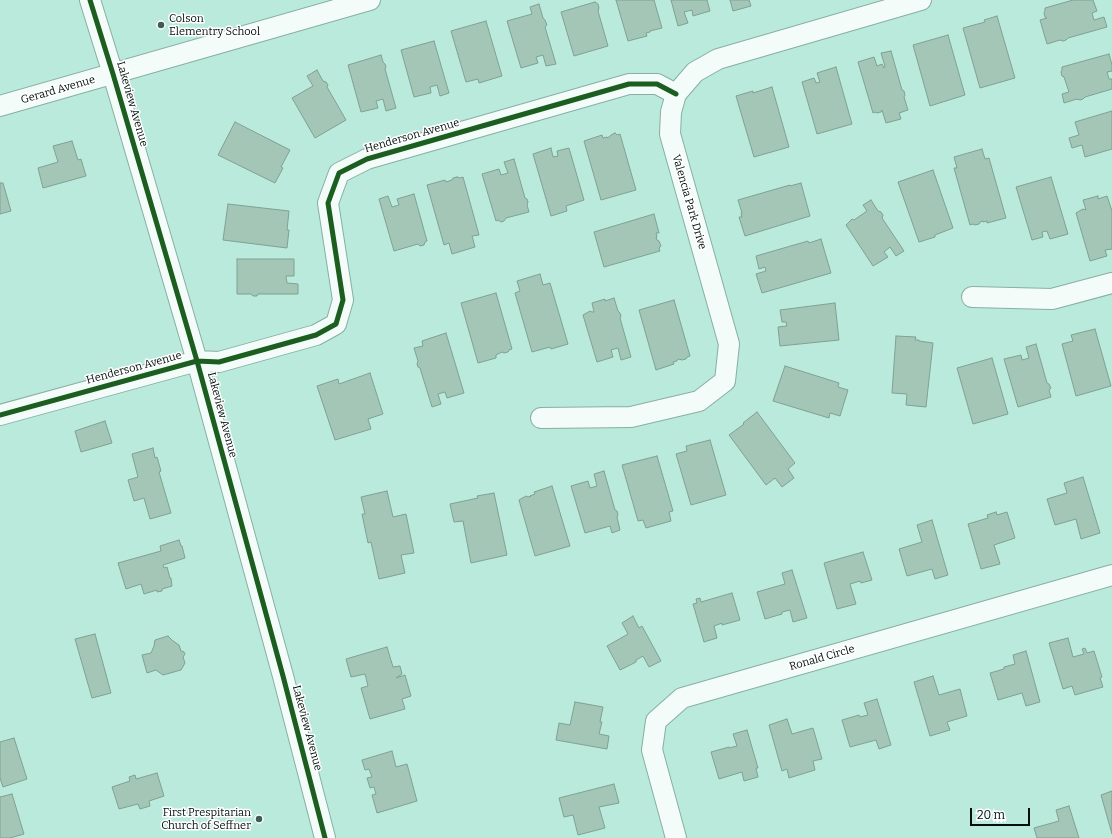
<!DOCTYPE html>
<html>
<head>
<meta charset="utf-8">
<style>
	body { margin:0 }
	#map { position:relative; width:1112px; height:838px; overflow:hidden; background:#b9eadc; font-family:Bitter,serif }
	canvas { display:block }
	.scale { position:absolute; left:970px; top:808px; width:60px; height:18px; box-sizing:border-box; border:2px solid #000f0b; border-top:0; padding-left:5px; font-size:12px; line-height:14px; white-space:nowrap; color:#000f0b; -webkit-text-stroke:3px #fff; paint-order:stroke }
</style>
</head>
<body>
<div id="map">
<canvas width="1112" height="838"></canvas>
<div class="scale">20 m</div>
</div>
<script>
const g = document.querySelector('canvas').getContext('2d');
g.lineJoin = 'round';
function paint(path, color) {
  g.fillStyle = color;
  g.fill(path, 'evenodd');
}
function poly(rows) {
  const path = new Path2D();
  for (const r of rows) {
    path.moveTo(r[0], r[1]);
    for (let i = 2; i < r.length; i += 2) path.lineTo(r[i], r[i + 1]);
  }
  return path;
}
function trace(path, color, width, dash) {
  g.strokeStyle = color;
  g.lineWidth = width;
  g.lineCap = dash ? 'butt' : 'round';
  g.setLineDash(dash || []);
  g.stroke(path);
}
function label(font, color, halo, rows, align = 'center') {
  g.font = font + ' Bitter,serif';
  g.lineWidth = 3;
  g.setLineDash([]);
  g.textBaseline = 'middle';
  g.strokeStyle = halo;
  g.fillStyle = color;
  for (const [text, x, y, turn = 0] of rows) {
    g.save();
    g.translate(x, y);
    g.rotate((+turn || 0) * Math.PI / 180);
    g.textAlign = isNaN(turn) ? turn : align;
    if (halo) g.strokeText(text, 0, 0);
    g.fillText(text, 0, 0);
    g.restore();
  }
}
const building = poly([
	[616,0,654,0,662,28,650,31,650,32,646,33,647,36,628,41,616,0],
	[671,0,707,0,710,11,693,16,692,10,684,12,688,23,678,26,671,0],
	[730,0,749,0,751,6,733,11,730,0],
	[1073,0,1093,0,1097,11,1092,13,1094,20,1104,17,1107,27,1068,38,1066,40,1063,41,1060,40,1047,44,1040,20,1047,18,1045,17,1044,13,1045,11,1045,8,1073,0],
	[595,2,598,4,599,8,598,11,608,46,574,56,561,12,595,2],
	[539,4,543,18,545,20,547,25,545,27,556,64,546,66,543,55,536,57,538,63,521,68,507,21,532,14,530,7,539,4],
	[997,16,1015,78,980,88,963,28,985,22,984,20,997,16],
	[486,21,502,76,479,83,478,79,466,82,451,31,486,21],
	[948,35,965,95,930,106,913,45,948,35],
	[434,41,449,93,440,96,437,85,430,87,431,93,414,97,401,50,434,41],
	[891,51,902,90,904,91,905,95,904,97,908,110,899,113,901,119,886,123,882,110,881,112,877,113,875,112,873,113,858,62,874,57,877,66,882,64,884,68,885,66,881,53,891,51],
	[1109,54,1112,65,1112,71,1107,72,1109,79,1112,79,1112,89,1085,97,1083,99,1080,100,1077,99,1064,103,1062,94,1069,92,1064,77,1062,76,1061,72,1062,70,1062,67,1109,54],
	[381,55,383,62,385,64,386,67,385,69,396,108,386,111,383,99,376,101,378,108,361,112,348,65,381,55],
	[836,67,852,124,817,134,802,82,814,78,816,83,820,82,817,73,836,67],
	[317,70,323,81,326,82,328,85,327,87,346,120,315,138,292,98,313,86,307,76,317,70],
	[772,87,789,147,754,157,736,96,753,91,753,93,772,87],
	[1112,111,1112,149,1085,157,1082,145,1072,148,1069,138,1079,135,1075,122,1112,111],
	[235,122,290,150,281,167,283,168,275,183,218,155,235,122],
	[615,133,617,135,620,134,636,190,601,200,584,141,602,135,603,138,607,137,607,138,609,137,611,135,615,133],
	[72,141,78,160,81,159,86,176,43,188,38,168,58,162,53,146,72,141],
	[551,148,553,157,558,156,557,151,569,148,584,200,566,206,567,211,551,216,533,154,551,148],
	[982,149,985,159,989,158,1006,218,987,223,987,221,983,222,983,221,980,222,979,224,975,225,973,224,970,225,954,168,957,168,954,157,982,149],
	[514,159,525,198,527,199,528,202,527,205,529,212,506,218,504,221,501,222,498,220,496,221,482,174,499,169,501,175,508,173,504,162,514,159],
	[933,170,953,228,935,235,935,237,919,242,898,182,933,170],
	[457,177,460,178,463,177,479,235,472,236,475,247,452,254,449,243,444,245,427,185,445,180,446,182,452,180,453,178,457,177],
	[1051,177,1068,234,1050,239,1047,231,1042,232,1043,237,1032,240,1016,187,1051,177],
	[0,183,3,183,11,211,0,214,0,183],
	[801,183,810,216,745,236,739,217,742,217,741,213,742,213,738,200,790,185,790,186,801,183],
	[414,194,427,241,425,242,424,245,420,246,418,244,394,251,379,199,388,196,392,207,399,205,397,199,414,194],
	[1098,196,1098,199,1107,196,1112,211,1112,249,1105,250,1107,256,1090,261,1076,213,1083,209,1086,210,1083,200,1098,196],
	[871,200,878,211,881,212,883,215,882,218,904,251,896,256,890,247,884,252,888,257,873,266,846,225,852,219,854,220,867,211,863,205,871,200],
	[228,204,289,211,287,230,289,230,287,248,223,240,228,204],
	[654,214,659,233,656,233,657,237,656,237,657,240,659,241,661,246,659,248,660,251,604,267,594,232,654,214],
	[821,239,831,273,762,293,756,274,766,271,765,267,759,269,756,256,808,241,809,243,821,239],
	[237,259,294,259,294,276,286,276,287,283,298,284,298,294,258,294,257,296,253,296,251,294,237,294,237,259],
	[540,274,543,285,550,283,568,344,551,349,550,347,532,352,515,293,520,291,517,281,540,274],
	[496,293,512,349,509,350,508,352,504,353,502,352,496,355,496,358,478,363,461,303,496,293],
	[614,298,618,311,620,313,621,316,620,318,631,357,621,360,618,348,611,350,613,357,597,362,583,315,590,311,592,312,594,312,592,303,605,299,605,301,614,298],
	[674,300,690,356,687,357,686,359,682,360,679,359,677,360,677,361,673,362,674,364,656,370,639,310,674,300],
	[835,303,839,340,780,346,778,327,787,326,786,322,782,322,780,310,835,303],
	[1095,329,1111,386,1076,396,1062,344,1073,341,1071,335,1095,329],
	[446,333,464,393,447,398,445,392,438,394,441,404,432,407,420,368,418,367,417,364,418,361,414,348,423,346,422,341,446,333],
	[896,336,916,337,915,340,919,340,919,341,933,343,926,407,906,405,907,394,892,393,896,336],
	[1036,344,1047,383,1049,384,1051,388,1049,390,1051,397,1018,407,1004,359,1021,355,1022,360,1029,358,1026,347,1036,344],
	[992,358,1008,414,973,424,957,368,992,358],
	[785,366,839,383,838,387,848,390,840,416,830,413,829,418,773,401,785,366],
	[370,373,383,414,368,419,371,429,335,440,317,386,338,379,339,384,370,373],
	[757,412,795,463,788,469,794,478,782,487,775,478,766,485,729,435,744,424,743,423,757,412],
	[105,421,112,443,81,452,75,431,105,421],
	[710,440,726,495,691,505,676,454,687,451,686,446,710,440],
	[153,448,155,458,157,457,161,471,159,472,171,513,150,519,144,498,134,501,128,480,138,477,132,454,153,448],
	[657,456,673,511,669,512,671,521,646,528,643,520,638,521,622,465,657,456],
	[604,471,615,510,617,511,618,515,617,517,620,530,612,533,610,526,585,533,571,486,588,481,590,488,597,486,594,474,604,471],
	[1083,477,1100,533,1081,539,1076,519,1055,525,1047,499,1067,493,1064,483,1083,477],
	[552,486,570,546,535,556,519,500,526,496,528,497,531,496,530,496,535,494,534,492,552,486],
	[387,491,393,517,406,514,414,553,401,555,405,573,379,579,371,542,368,543,362,514,365,514,361,497,387,491],
	[494,493,507,555,471,563,463,521,454,522,450,504,478,498,477,496,494,493],
	[996,512,997,515,1007,512,1015,538,994,545,1000,564,981,569,968,524,988,518,987,515,996,512],
	[932,520,948,575,935,579,932,569,907,576,899,549,922,542,917,525,932,520],
	[179,540,181,546,182,546,185,558,163,565,164,568,167,567,170,578,171,578,172,586,162,589,162,591,157,592,157,590,144,594,141,584,126,589,118,563,161,551,160,546,179,540],
	[863,552,872,580,861,583,860,581,850,584,856,604,837,609,824,563,863,552],
	[792,570,807,618,793,622,790,610,782,612,782,614,765,619,757,592,785,584,782,573,792,570],
	[732,593,740,620,722,625,722,623,714,626,717,638,704,642,693,604,697,603,696,599,700,598,701,602,732,593],
	[633,616,639,628,642,626,661,661,649,667,643,656,636,660,636,662,620,670,607,646,628,634,622,623,633,616],
	[95,634,111,693,92,698,75,639,95,634],
	[168,636,173,641,179,645,181,651,184,652,185,654,183,657,185,663,181,670,163,675,156,670,147,673,142,655,151,653,154,646,155,640,168,636],
	[1068,638,1073,657,1084,654,1082,649,1085,648,1087,653,1094,651,1102,677,1100,678,1103,687,1075,695,1072,686,1063,689,1049,643,1068,638],
	[387,647,393,667,400,666,402,674,396,678,405,675,411,696,402,699,405,709,370,719,361,688,368,686,365,674,351,677,346,659,387,647],
	[1026,651,1040,702,1026,706,1022,693,998,700,990,673,1004,669,1004,667,1015,664,1013,655,1026,651],
	[933,676,939,695,960,689,967,716,947,722,950,730,930,736,914,682,933,676],
	[877,699,891,745,879,749,876,740,850,747,842,720,859,715,860,717,868,715,864,703,877,699],
	[575,702,603,707,600,722,602,722,599,734,609,736,607,749,556,740,559,723,570,725,575,702],
	[787,719,792,734,813,728,822,759,813,761,815,770,789,778,787,769,782,771,769,725,787,719],
	[747,730,758,768,756,768,758,777,744,781,742,772,719,779,711,752,729,747,729,748,737,746,733,734,747,730],
	[14,738,27,779,3,787,0,778,0,742,14,738],
	[392,751,396,767,407,764,417,801,377,813,372,795,376,794,374,787,370,788,367,778,372,777,369,769,365,770,362,760,392,751],
	[157,773,164,796,149,801,150,806,140,809,138,804,119,809,112,787,130,781,129,777,135,775,136,779,157,773],
	[614,784,619,803,599,807,605,828,578,835,573,815,564,817,559,798,614,784],
	[1112,791,1112,834,1101,795,1112,791],
	[12,794,24,834,10,838,0,838,0,797,12,794],
	[1069,806,1079,838,1037,838,1034,828,1059,821,1056,810,1069,806]
]);
paint(building, '#a3c6b7');
trace(building, '#7ea193', 1);
const minor = poly([
	[90,0,113,74,197,361,283,676,325,838],
	[0,106,370,0],
	[972,297,1052,299,1112,283],
	[0,415,197,361,219,362,316,335,336,324,343,300,328,203,339,173,367,159,629,84,657,84,676,94],
	[541,418,631,417,699,401,725,381,729,344,670,134,671,112,676,94,695,72,718,59,921,0],
	[676,838,652,750,656,721,682,698,1112,575]
]);
trace(minor, '#88afa4', 22);
trace(minor, '#f4fcfa', 20);
trace(poly([
	[90,0,113,74,197,361,283,676,325,838],
	[0,415,197,361,219,362,316,335,336,324,343,300,328,203,339,173,367,159,629,84,657,84,676,94]
]), '#1b5e20', 5);
for (const [x, y, r, color] of [
	[161,25,4,"#415c54"],
	[259,819,4,"#415c54"]
]) {
  const dot = new Path2D();
  dot.arc(x, y, r, 0, 2 * Math.PI);
  g.fillStyle = color;
  g.fill(dot);
  trace(dot, '#fff', 1.5);
}
label('11px', '#000f0b', '#fff', [
	["Colson",169,19],
	["Elementry School",169,32],
	["First Prespitarian",251,813,"right"],
	["Church of Seffner",251,826,"right"]
], 'left');
label('11px', '#000f0b', '#fff', [
	["Gerard Avenue",58,90,-16],
	["Lakeview Avenue",132,104,74],
	["Henderson Avenue",412,136,-16],
	["Valencia Park Drive",689,202,74],
	["Henderson Avenue",134,368,-15],
	["Lakeview Avenue",222,415,75],
	["Ronald Circle",822,658,-16],
	["Lakeview Avenue",307,728,75]
]);
</script>
</body>
</html>
